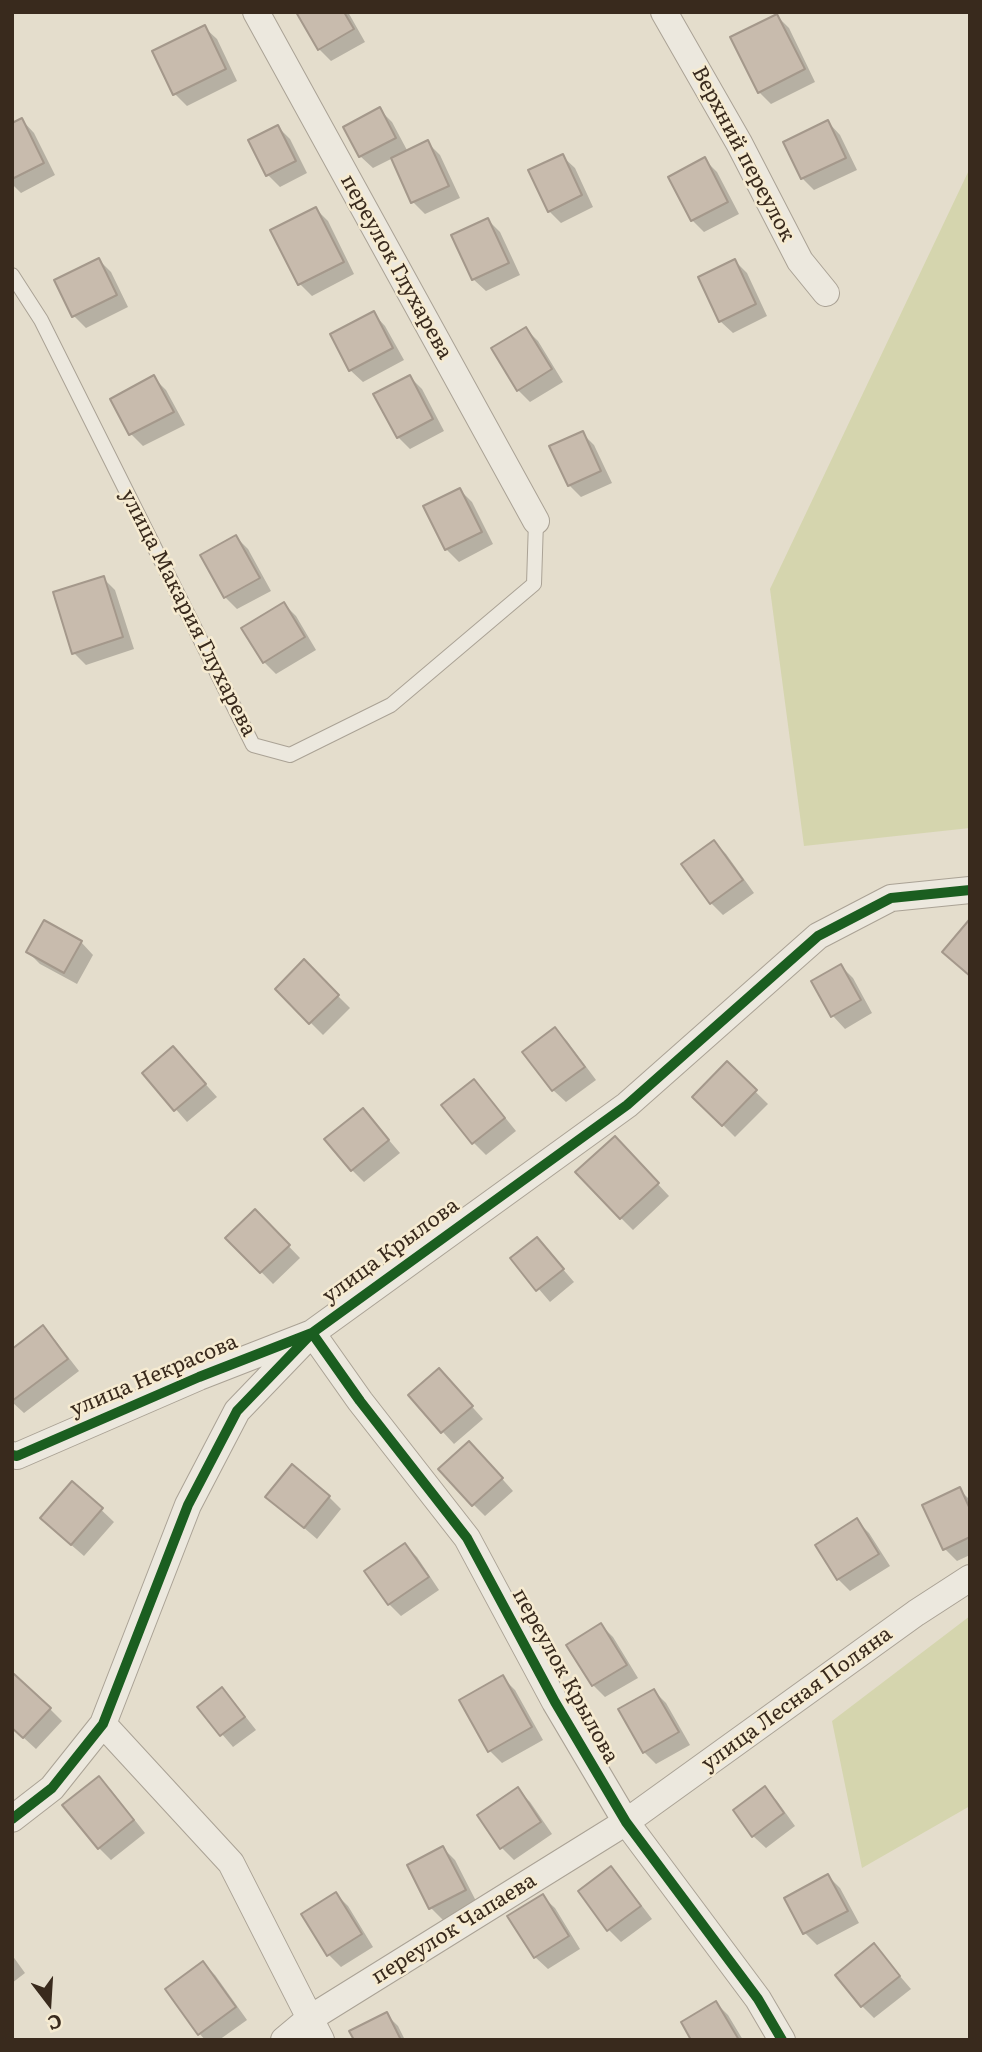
<!DOCTYPE html>
<html>
<head>
<meta charset="utf-8">
<style>
	body { margin:0 }
	#map { position:relative; width:982px; height:2052px; overflow:hidden; background:#e4ddcc; font-family:Literata,serif }
	canvas { display:block }
	.frame { position:absolute; inset:0; border:14px solid #392a1d; pointer-events:none }
	.north { position:absolute; left:14px; top:1968px; width:70px; height:70px; -webkit-text-stroke:5px #f6ebd1; paint-order:stroke; rotate:163deg; font-size:19px; font-weight:700; line-height:28px; text-align:center; color:#392a1d }
	.north::after { content:''; display:block; margin:auto; width:24px; height:32px; background:#392a1d; clip-path:polygon(50% 0,100% 100%,50% 72%,0 100%) }
</style>
</head>
<body>
<div id="map">
<canvas width="982" height="2052"></canvas>
<div class="frame"></div>
<div class="north">С</div>
</div>
<script>
const g = document.querySelector('canvas').getContext('2d');
g.lineJoin = 'round';
function paint(path, color) {
  g.fillStyle = color;
  g.fill(path, 'evenodd');
}
function poly(rows) {
  const path = new Path2D();
  for (const r of rows) {
    path.moveTo(r[0], r[1]);
    for (let i = 2; i < r.length; i += 2) path.lineTo(r[i], r[i + 1]);
  }
  return path;
}
function trace(path, color, width, dash) {
  g.strokeStyle = color;
  g.lineWidth = width;
  g.lineCap = dash ? 'butt' : 'round';
  g.setLineDash(dash || []);
  g.stroke(path);
}
function label(font, color, halo, rows, align = 'center') {
  g.font = font + ' Literata,serif';
  g.lineWidth = 5;
  g.setLineDash([]);
  g.textBaseline = 'middle';
  g.strokeStyle = halo;
  g.fillStyle = color;
  for (const [text, x, y, turn = 0] of rows) {
    g.save();
    g.translate(x, y);
    g.rotate((+turn || 0) * Math.PI / 180);
    g.textAlign = isNaN(turn) ? turn : align;
    if (halo) g.strokeText(text, 0, 0);
    g.fillText(text, 0, 0);
    g.restore();
  }
}
paint(poly([
	[970,168,970,828,804,846,770,589],
	[970,1616,970,1806,862,1868,832,1721]
]), '#d5d5ae');
paint(poly([
	[298,12,348,12,365,42,331,61,319,49],
	[777,16,789,28,815,82,771,104,759,92],
	[204,27,217,39,237,81,187,106,175,94],
	[379,109,392,122,408,152,428,143,440,155,460,198,425,214,413,202,393,158,373,168,360,156],
	[22,120,34,133,55,175,21,193,12,184,12,125],
	[828,122,840,135,857,170,814,190,802,178],
	[278,127,290,139,307,173,280,187,268,175,250,141],
	[562,156,575,168,593,207,561,223,549,211],
	[705,160,717,172,739,214,704,232,692,220],
	[316,209,328,221,354,274,312,296,300,284],
	[488,220,500,232,520,275,486,291,473,279],
	[99,260,111,272,128,307,86,328,74,316],
	[735,261,747,273,767,316,733,333,720,321],
	[373,313,385,326,404,360,363,382,350,370],
	[526,329,538,341,563,382,530,402,518,390],
	[410,377,422,389,444,431,410,449,398,437],
	[154,378,166,390,185,425,143,446,131,434,113,399],
	[582,433,594,445,612,483,581,497,569,485],
	[460,490,472,502,493,544,459,562,446,549,425,507],
	[236,537,248,549,271,591,237,609,225,597],
	[103,578,115,590,134,649,86,665,74,653],
	[284,604,296,616,316,650,276,674,264,662],
	[714,842,726,854,754,893,723,915,711,903],
	[81,942,93,955,77,984,40,964,28,952],
	[304,962,350,1008,323,1035,277,989],
	[841,966,853,978,872,1013,845,1029,833,1016,813,982],
	[555,1029,567,1041,596,1080,566,1102,553,1090,525,1052],
	[185,1061,217,1097,187,1122,144,1073],
	[727,1064,768,1104,735,1137,695,1097],
	[474,1082,486,1094,516,1131,486,1155,474,1143,444,1105],
	[363,1110,400,1153,364,1182,352,1170],
	[627,1151,669,1196,633,1230,621,1218],
	[255,1211,300,1258,273,1284,228,1238],
	[537,1239,574,1282,550,1302,513,1259],
	[43,1328,55,1340,79,1371,24,1413,12,1402,12,1351],
	[451,1383,483,1419,454,1444,442,1431],
	[481,1455,513,1491,485,1516,473,1504],
	[73,1483,114,1522,84,1556,54,1530],
	[959,1489,970,1500,970,1555,957,1561,945,1549],
	[267,1496,329,1497,341,1509,317,1539],
	[857,1521,869,1533,890,1566,850,1591,838,1579],
	[405,1545,417,1557,439,1590,401,1616,389,1604],
	[601,1625,613,1637,638,1678,605,1697,593,1685,568,1645],
	[502,1677,515,1690,543,1740,502,1763,490,1751],
	[222,1690,234,1702,256,1730,233,1747,199,1707],
	[654,1691,666,1703,690,1745,656,1764,644,1752],
	[50,1709,62,1721,36,1749,12,1727],
	[99,1778,111,1790,145,1833,111,1860,99,1848],
	[765,1789,777,1801,795,1826,766,1848,753,1836],
	[518,1790,530,1802,552,1834,514,1860,502,1848,479,1816],
	[443,1848,455,1860,477,1903,443,1920,431,1908],
	[611,1869,623,1881,652,1919,621,1942,609,1930,580,1892],
	[828,1876,840,1888,859,1923,817,1945,805,1933],
	[336,1894,348,1906,373,1947,341,1967,329,1955],
	[542,1896,555,1908,580,1949,548,1969,535,1957,510,1917],
	[874,1946,911,1989,874,2018,862,2006],
	[12,1955,25,1973,12,1983],
	[203,1963,215,1975,247,2020,219,2040,205,2040,199,2033],
	[716,2003,728,2015,743,2040,693,2040],
	[386,2014,398,2026,405,2040,356,2040]
]), '#0003');
const building = poly([
	[296,12,344,12,354,29,318,50,296,12],
	[777,14,805,69,758,93,730,37,777,14],
	[205,25,226,69,173,95,152,51,205,25],
	[380,107,396,138,359,157,343,127,380,107],
	[22,118,44,163,12,179,12,123,22,118],
	[828,120,846,158,801,179,783,142,828,120],
	[278,125,296,161,266,176,248,140,278,125],
	[428,140,449,186,411,203,391,158,428,140],
	[563,154,582,195,548,212,528,170,563,154],
	[705,157,728,202,691,221,668,177,705,157],
	[316,207,344,262,298,285,270,230,316,207],
	[488,218,509,263,472,280,451,235,488,218],
	[99,258,117,295,72,317,54,280,99,258],
	[735,259,756,304,719,322,698,277,735,259],
	[374,311,393,348,349,371,330,334,374,311],
	[526,327,552,369,517,391,491,348,526,327],
	[154,375,174,412,129,435,110,399,154,375],
	[410,375,433,419,397,438,373,394,410,375],
	[583,431,601,471,568,486,549,446,583,431],
	[460,488,482,532,445,550,423,506,460,488],
	[236,535,260,578,224,598,200,555,236,535],
	[104,576,123,637,72,654,53,592,104,576],
	[284,602,305,637,263,663,241,628,284,602],
	[714,840,743,880,710,904,681,864,714,840],
	[44,920,82,941,64,973,26,952,44,920],
	[969,920,970,921,970,976,942,952,969,920],
	[304,959,339,995,309,1024,275,989,304,959],
	[841,964,861,1000,831,1017,811,981,841,964],
	[555,1027,585,1067,552,1091,522,1052,555,1027],
	[173,1046,206,1084,174,1111,142,1073,173,1046],
	[727,1061,757,1090,722,1126,692,1097,727,1061],
	[474,1079,505,1118,472,1144,441,1105,474,1079],
	[363,1108,389,1140,351,1171,324,1139,363,1108],
	[615,1136,659,1183,620,1219,575,1172,615,1136],
	[255,1209,290,1245,260,1273,225,1238,255,1209],
	[537,1237,564,1269,536,1291,510,1258,537,1237],
	[43,1325,68,1359,12,1401,12,1349,43,1325],
	[439,1368,473,1406,441,1433,408,1395,439,1368],
	[469,1441,503,1478,472,1506,438,1469,469,1441],
	[292,1464,330,1496,304,1528,265,1497,292,1464],
	[72,1481,103,1508,71,1545,40,1518,72,1481],
	[960,1487,970,1509,970,1537,943,1550,922,1505,960,1487],
	[857,1518,879,1554,837,1580,815,1545,857,1518],
	[405,1543,429,1577,388,1605,364,1571,405,1543],
	[601,1623,627,1665,592,1686,566,1645,601,1623],
	[14,1674,51,1708,23,1738,12,1728,12,1676,14,1674],
	[503,1675,532,1727,488,1752,459,1700,503,1675],
	[222,1687,245,1717,220,1736,197,1707,222,1687],
	[654,1689,679,1732,643,1753,618,1709,654,1689],
	[99,1776,134,1820,98,1849,62,1805,99,1776],
	[765,1786,784,1813,752,1837,733,1810,765,1786],
	[518,1787,541,1822,500,1849,477,1815,518,1787],
	[443,1846,466,1890,429,1909,407,1865,443,1846],
	[611,1866,641,1906,607,1931,578,1891,611,1866],
	[828,1874,848,1911,803,1934,784,1898,828,1874],
	[336,1892,362,1934,327,1956,301,1914,336,1892],
	[543,1894,569,1936,534,1958,507,1916,543,1894],
	[874,1943,900,1976,861,2007,835,1975,874,1943],
	[203,1961,236,2007,198,2035,165,1989,203,1961],
	[716,2001,739,2040,691,2040,681,2022,716,2001],
	[387,2012,401,2040,354,2040,349,2031,387,2012]
]);
paint(building, '#c8bbad');
trace(building, '#a4988b', 2);
const lane = poly([
	[12,275,41,320,253,745,290,755,391,705,534,584,536,521]
]);
const street = poly([
	[256,12,536,521],
	[664,12,739,143,800,261,826,293],
	[12,1455,17,1456,199,1377,312,1333,360,1401,467,1538,555,1702,626,1822,758,1999,782,2040],
	[103,1724,231,1863,321,2040],
	[12,1819,52,1788,103,1724,188,1505,237,1411,312,1333,627,1105,818,936,891,898,970,890],
	[284,2040,309,2019,626,1822,916,1613,970,1578]
]);
trace(lane, '#aaa295', 16);
trace(street, '#aaa295', 28);
trace(lane, '#ece8de', 14);
trace(street, '#ece8de', 26);
trace(poly([
	[12,1455,17,1456,199,1377,312,1333,360,1401,467,1538,555,1702,626,1822,758,1999,782,2040],
	[12,1819,52,1788,103,1724,188,1505,237,1411,312,1333,627,1105,818,936,891,898,970,890]
]), '#1b5e20', 10);
label('21px', '#392a1d', '#f6ebd1', [
	["Верхний переулок",743,154,62],
	["переулок Глухарева",396,267,61],
	["улица Макария Глухарева",188,613,63],
	["улица Крылова",391,1251,-36],
	["улица Некрасова",154,1376,-23],
	["переулок Крылова",565,1676,61],
	["улица Лесная Поляна",797,1699,-36],
	["переулок Чапаева",454,1929,-32]
]);
</script>
</body>
</html>
